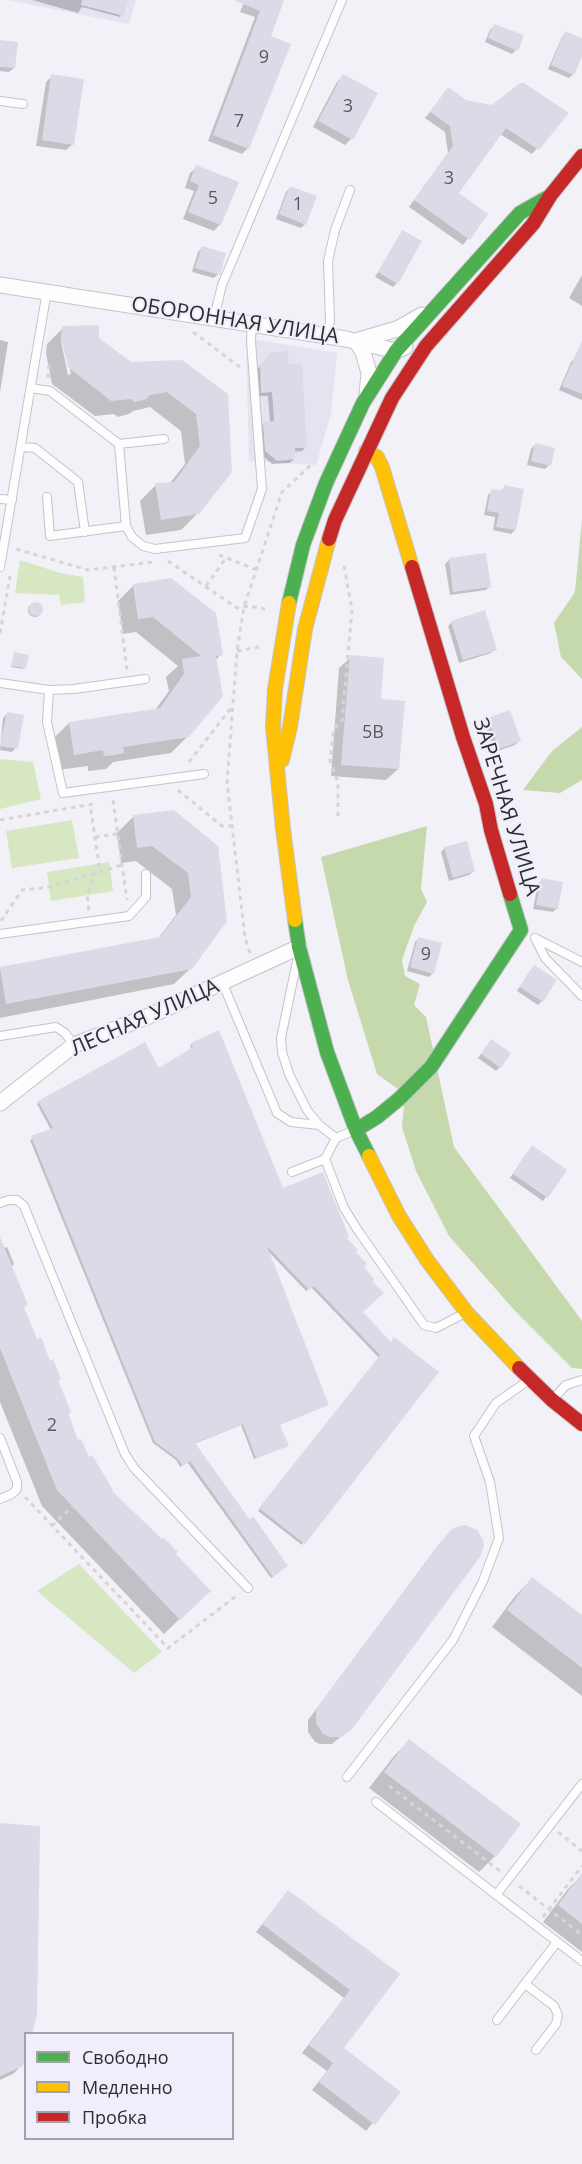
<!DOCTYPE html>
<html>
<head>
<meta charset="utf-8">
<style>
	body { margin:0 }
	#map { position:relative; width:582px; height:2164px; overflow:hidden; background:#f2f1f7; font-family:"Open Sans",sans-serif }
	canvas { display:block }
	.legend { position:absolute; left:24px; top:2032px; width:210px; height:108px; box-sizing:border-box; background:#f0eefa; border:2px solid #a2a1aa; margin:0; padding:8px 10px; list-style:none; font-size:18px; color:#2e2d31 }
	.legend li { display:flex; align-items:center; gap:12px; height:30px }
	.legend b { width:30px; border:2px solid #a2a1aa }
</style>
</head>
<body>
<div id="map">
<canvas width="582" height="2164"></canvas>
<ul class="legend">
<li><b style="height:8px;background:#4caf50"></b>Свободно</li>
<li><b style="height:8px;background:#ffc107"></b>Медленно</li>
<li><b style="height:8px;background:#c62828"></b>Пробка</li>
</ul>
</div>
<script>
const g = document.querySelector('canvas').getContext('2d');
g.lineJoin = 'round';
function paint(path, color) {
  g.fillStyle = color;
  g.fill(path, 'evenodd');
}
function poly(rows) {
  const path = new Path2D();
  for (const r of rows) {
    if (r.length === 3) {
      path.moveTo(r[0] + r[2], r[1]);
      path.arc(r[0], r[1], r[2], 0, 2 * Math.PI);
      continue;
    }
    path.moveTo(r[0], r[1]);
    for (let i = 2; i < r.length; i += 2) path.lineTo(r[i], r[i + 1]);
  }
  return path;
}
function trace(path, color, width, dash) {
  g.strokeStyle = color;
  g.lineWidth = width;
  g.lineCap = dash ? 'butt' : 'round';
  g.setLineDash(dash || []);
  g.stroke(path);
}
function label(font, color, halo, rows, align = 'center') {
  g.font = font + ' "Open Sans",sans-serif';
  g.lineWidth = 4.5;
  g.setLineDash([]);
  g.textBaseline = 'middle';
  g.strokeStyle = halo;
  g.fillStyle = color;
  for (const [text, x, y, turn = 0] of rows) {
    g.save();
    g.translate(x, y);
    g.rotate((+turn || 0) * Math.PI / 180);
    g.textAlign = isNaN(turn) ? turn : align;
    if (halo) g.strokeText(text, 0, 0);
    g.fillText(text, 0, 0);
    g.restore();
  }
}
paint(poly([
	[8,0,136,0,129,24],
	[246,338,337,353,331,414,316,465,249,461]
]), '#e5e3f0');
paint(poly([
	[20,560,60,573,83,577,85,602,61,605,59,595,15,593],
	[0,759,33,762,41,799,0,809],
	[72,820,79,858,12,868,6,831],
	[109,862,113,891,51,901,47,872],
	[79,1564,162,1652,134,1673,37,1591]
]), '#d6e7c2');
paint(poly([
	[582,519,582,679,561,657,554,623,575,592],
	[582,727,582,780,560,793,523,790,552,751],
	[427,826,421,889,427,902,414,926,402,960,405,976,420,984,414,1005,426,1017,454,1147,582,1321,582,1369,572,1368,516,1312,449,1236,416,1171,402,1127,405,1094,377,1074,348,980,321,857]
]), '#c6d9ad');
paint(poly([
	[32,0,126,0,120,17,82,7,78,13],
	[245,0,283,0,269,37,248,148,242,154,208,141,255,17,240,12],
	[494,26,516,50,512,54,485,42,490,30],
	[566,33,582,40,582,53,573,74,569,78,548,69,562,37],
	[0,42,14,68,9,72,0,71],
	[52,76,73,144,66,150,36,146,46,82],
	[344,76,351,139,345,145,313,127,337,82],
	[522,83,567,113,532,154,500,134,457,194,486,215,463,245,409,207,448,153,445,132,425,118,448,89,466,101,493,106],
	[197,167,220,224,214,231,183,219,194,191,185,188,190,173],
	[290,188,305,224,301,228,276,219,286,192],
	[403,232,397,283,393,287,375,277],
	[202,248,218,274,214,278,192,272,198,252],
	[582,275,582,306,569,298],
	[63,328,97,339,130,364,226,395,198,513,181,530,146,535,140,501,156,485,170,483,185,464,181,431,150,407,133,411,129,414,118,417,114,414,95,416,52,384,46,353,47,344],
	[61,341,64,341,71,374,68,375],
	[0,340,8,342,0,392],
	[575,358,582,360,582,400,559,390,571,362],
	[266,359,306,447,302,451,293,452,294,459,290,463,272,464,262,455,260,428,264,423,270,423,268,396,258,396,256,371],
	[535,445,549,465,545,469,527,465,531,449],
	[505,487,515,530,511,534,493,530,495,517,484,515,488,495,492,491,501,491],
	[449,560,490,586,486,590,450,595,445,564],
	[134,585,221,654,216,660,188,736,171,753,113,762,106,769,98,770,88,771,88,766,58,770,53,739,69,723,155,710,169,691,166,677,178,666,136,632,123,634,118,601],
	[35,610,7],
	[452,622,495,649,491,653,459,663,448,626],
	[15,653,24,668,23,669,11,667],
	[351,657,379,700,398,769,386,780,331,776,339,668],
	[7,714,16,748,12,752,0,750,3,718],
	[489,720,519,741,515,745,495,752,485,724],
	[133,817,216,847,191,968,174,984,0,1018,0,969,157,940,176,915,172,889,136,861,121,863,117,833],
	[445,848,473,871,469,875,449,881,441,852],
	[542,880,557,908,553,912,533,909,538,884],
	[419,938,433,973,429,977,407,971,415,942],
	[530,971,542,1001,538,1005,517,991],
	[491,1041,500,1067,496,1071,478,1058],
	[192,1044,282,1190,345,1238,362,1267,361,1313,390,1344,302,1545,258,1511,379,1358,311,1287,306,1291,266,1249,327,1405,279,1425,285,1447,254,1459,241,1425,194,1444,284,1568,271,1578,187,1462,180,1467,176,1460,153,1443,30,1140,51,1130,37,1104,39,1102,158,1070,192,1050,190,1046],
	[528,1151,565,1170,543,1201,510,1178],
	[0,1239,4,1248,7,1247,14,1264,11,1267,26,1305,23,1308,37,1341,57,1381,78,1442,110,1491,174,1554,193,1606,164,1634,42,1506,0,1402],
	[449,1534,351,1728,332,1744,320,1744,315,1742,308,1732,308,1720,440,1543],
	[532,1579,582,1617,582,1696,492,1627,516,1595],
	[409,1741,519,1825,495,1856,479,1872,369,1788,394,1756],
	[0,1825,26,2034,22,2065,13,2074,0,2080],
	[582,1875,582,1952,543,1922,568,1889],
	[288,1892,398,1975,342,2049,399,2092,366,2131,312,2090,327,2071,302,2053,344,1998,256,1932]
]), '#0003');
paint(poly([
	[82,0,128,0,124,16,81,5],
	[234,0,284,0,271,36,291,44,249,149,213,135,260,11],
	[494,24,524,35,518,51,488,38],
	[565,31,582,38,582,57,574,75,551,65],
	[0,40,18,42,15,68,0,67],
	[51,74,84,79,74,145,42,140],
	[343,74,378,93,353,140,318,121],
	[520,83,524,83,569,113,539,150,506,128,459,193,488,214,470,240,414,200,453,146,450,126,430,112,448,87,466,100,492,105],
	[196,165,239,182,221,225,188,212,199,185,190,181],
	[290,186,317,196,306,225,279,214],
	[402,230,422,241,398,284,378,272],
	[202,246,226,253,220,275,195,268],
	[99,325,99,338,131,362,182,360,228,394,232,472,199,514,161,520,155,483,174,482,200,446,196,414,167,392,150,395,147,399,135,402,131,399,111,401,68,367,61,337,62,326],
	[582,340,582,394,562,386],
	[288,351,289,364,302,363,307,448,295,448,295,459,277,461,265,451,263,422,274,421,272,392,261,393,260,366,270,353],
	[535,443,555,448,551,466,531,461],
	[504,485,524,489,516,530,496,527,499,513,487,511,491,489,503,491],
	[486,553,491,587,453,592,449,558],
	[171,578,216,613,223,655,216,656,223,696,189,737,123,747,124,753,115,755,104,756,103,750,74,755,69,722,160,708,184,674,182,659,201,656,153,617,138,619,133,584],
	[36,609,7],
	[485,610,497,650,463,660,451,621],
	[14,652,29,655,26,668,11,666],
	[350,655,384,658,381,699,405,701,399,769,341,765],
	[510,710,521,741,499,749,488,718],
	[7,712,24,715,18,749,0,746],
	[174,810,218,846,227,921,192,969,6,1004,0,967,160,937,191,897,188,873,152,846,137,848,133,815],
	[467,841,475,871,453,878,444,847],
	[541,878,563,882,558,909,536,905],
	[418,937,442,943,434,974,410,967],
	[534,965,557,980,543,1002,520,987],
	[219,1030,283,1188,323,1172,349,1237,347,1238,358,1250,356,1252,367,1264,364,1267,374,1279,372,1281,384,1293,363,1312,391,1342,394,1337,439,1372,305,1544,259,1508,380,1355,314,1286,309,1290,267,1246,329,1405,280,1425,289,1446,256,1458,243,1424,195,1443,250,1520,253,1516,288,1566,273,1577,190,1461,183,1466,177,1458,155,1442,31,1136,53,1128,38,1101,145,1042,159,1068,193,1047,191,1043],
	[491,1039,511,1053,501,1068,481,1054],
	[532,1145,567,1170,548,1198,513,1174],
	[0,1237,28,1305,24,1307,37,1339,41,1337,50,1361,53,1359,61,1379,58,1380,71,1412,68,1414,78,1440,81,1439,89,1457,92,1455,113,1490,112,1491,162,1539,164,1538,178,1552,176,1554,211,1591,180,1620,57,1490,0,1348],
	[465,1525,477,1530,483,1540,484,1546,480,1557,352,1729,342,1737,329,1737,323,1734,316,1723,316,1710,319,1705,448,1533,453,1528],
	[532,1577,582,1615,582,1668,507,1610],
	[409,1739,521,1824,496,1857,384,1772],
	[0,1823,40,1826,37,2015,32,2034,26,2034,26,2057,23,2066,0,2076],
	[582,1873,582,1924,558,1905],
	[288,1890,400,1974,344,2048,401,2092,375,2125,319,2082,333,2063,309,2045,350,1990,262,1924]
]), '#dddae7');
const lane = poly([
	[0,101,23,104],
	[214,318,222,285,342,0],
	[327,336,330,321,328,261,335,230,350,190],
	[31,388,50,391,119,444,126,526,132,537,143,546,155,549,245,538,262,489,251,341,252,324],
	[119,444,164,439],
	[21,447,35,448,78,482,85,532],
	[47,497,50,536,126,526],
	[0,499,12,500],
	[0,567,47,291],
	[145,679,74,689,49,690,47,722,63,793,204,774],
	[0,683,49,690],
	[0,934,129,916,146,897,146,874],
	[535,938,545,958,582,996],
	[535,938,582,962],
	[297,961,281,1038,282,1052,289,1074,307,1110,319,1125,336,1138],
	[223,984,277,1113,291,1122,319,1125],
	[0,1036,56,1027,65,1033,74,1045],
	[355,1130,336,1138,325,1159,344,1208,357,1229,424,1325,436,1328,465,1313],
	[292,1172,325,1159],
	[0,1203,9,1200,17,1200,24,1206,125,1454,134,1468,248,1588],
	[553,1399,566,1385,582,1380],
	[0,1438,17,1482,17,1489,12,1494,0,1499],
	[347,1777,453,1640,483,1581,499,1538,490,1482,474,1436,496,1403,529,1380],
	[376,1802,582,1961],
	[496,1895,582,1784],
	[525,1984,554,2006,558,2015,556,2024,536,2050],
	[497,2020,557,1942]
]);
const street = poly([
	[0,285,346,339,396,351,405,347],
	[359,340,397,329,422,315],
	[356,341,363,352,369,373,367,395],
	[0,1103,74,1045,154,1014,299,947]
]);
const fast = poly([
	[289,603,303,545,326,483,363,403,396,351,520,213,550,196],
	[295,920,299,947,327,1052,356,1130,369,1156],
	[356,1130,377,1117,399,1099,431,1067,521,930,510,894]
]);
const slow = poly([
	[366,451,377,457,382,467,412,567],
	[289,603,275,689,273,727,283,829,295,920],
	[282,760,290,727,305,629,329,539],
	[369,1156,399,1216,427,1260,467,1313,519,1368]
]);
const jam = poly([
	[329,539,335,520,392,398,426,346,533,224,550,196,582,156],
	[412,567,463,737,486,804,491,830,510,894],
	[519,1368,552,1400,582,1424]
]);
trace(lane, '#c4c4c8', 10);
trace(street, '#c4c4c8', 17);
trace(fast, '#c4c4c8', 16);
trace(slow, '#c4c4c8', 16);
trace(jam, '#c4c4c8', 16);
trace(poly([
	[193,332,241,368],
	[48,378,49,364],
	[16,549,88,570,153,562],
	[219,555,255,569],
	[168,561,237,608,249,606,265,609],
	[114,567,127,670],
	[206,586,226,558],
	[0,633,10,576],
	[237,651,259,647],
	[189,762,231,708],
	[178,790,222,826,233,826],
	[113,800,127,900],
	[338,816,338,782,330,761,334,729,342,721,352,610,344,565],
	[0,820,93,804],
	[95,837,117,834],
	[89,910,87,896,99,864,90,804],
	[1,921,22,890,49,887,122,865],
	[250,953,245,938,227,782,237,651,244,607,282,492,313,463],
	[25,1497,168,1648,239,1594],
	[52,1526,72,1507],
	[389,1786,500,1871],
	[558,1832,582,1851],
	[519,1886,582,1935],
	[543,1917,582,1866]
]), '#d5d5d7', 3, [4.5, 4.5]);
trace(lane, '#fdfdfe', 8);
trace(street, '#fdfdfe', 15);
trace(fast, '#4caf50', 14);
trace(slow, '#ffc107', 14);
trace(jam, '#c62828', 14);
label('18px', '#5b5960', null, [
	["9",264,58],
	["3",348,107],
	["7",239,122],
	["3",449,179],
	["5",213,199],
	["1",298,205],
	["5В",373,733],
	["9",426,955],
	["2",52,1426]
]);
label('21px', '#2e2d31', '#f0eefa', [
	["ОБОРОННАЯ УЛИЦА",235,321,9],
	["ЗАРЕЧНАЯ УЛИЦА",506,807,73],
	["ЛЕСНАЯ УЛИЦА",145,1018,-24]
]);
</script>
</body>
</html>
